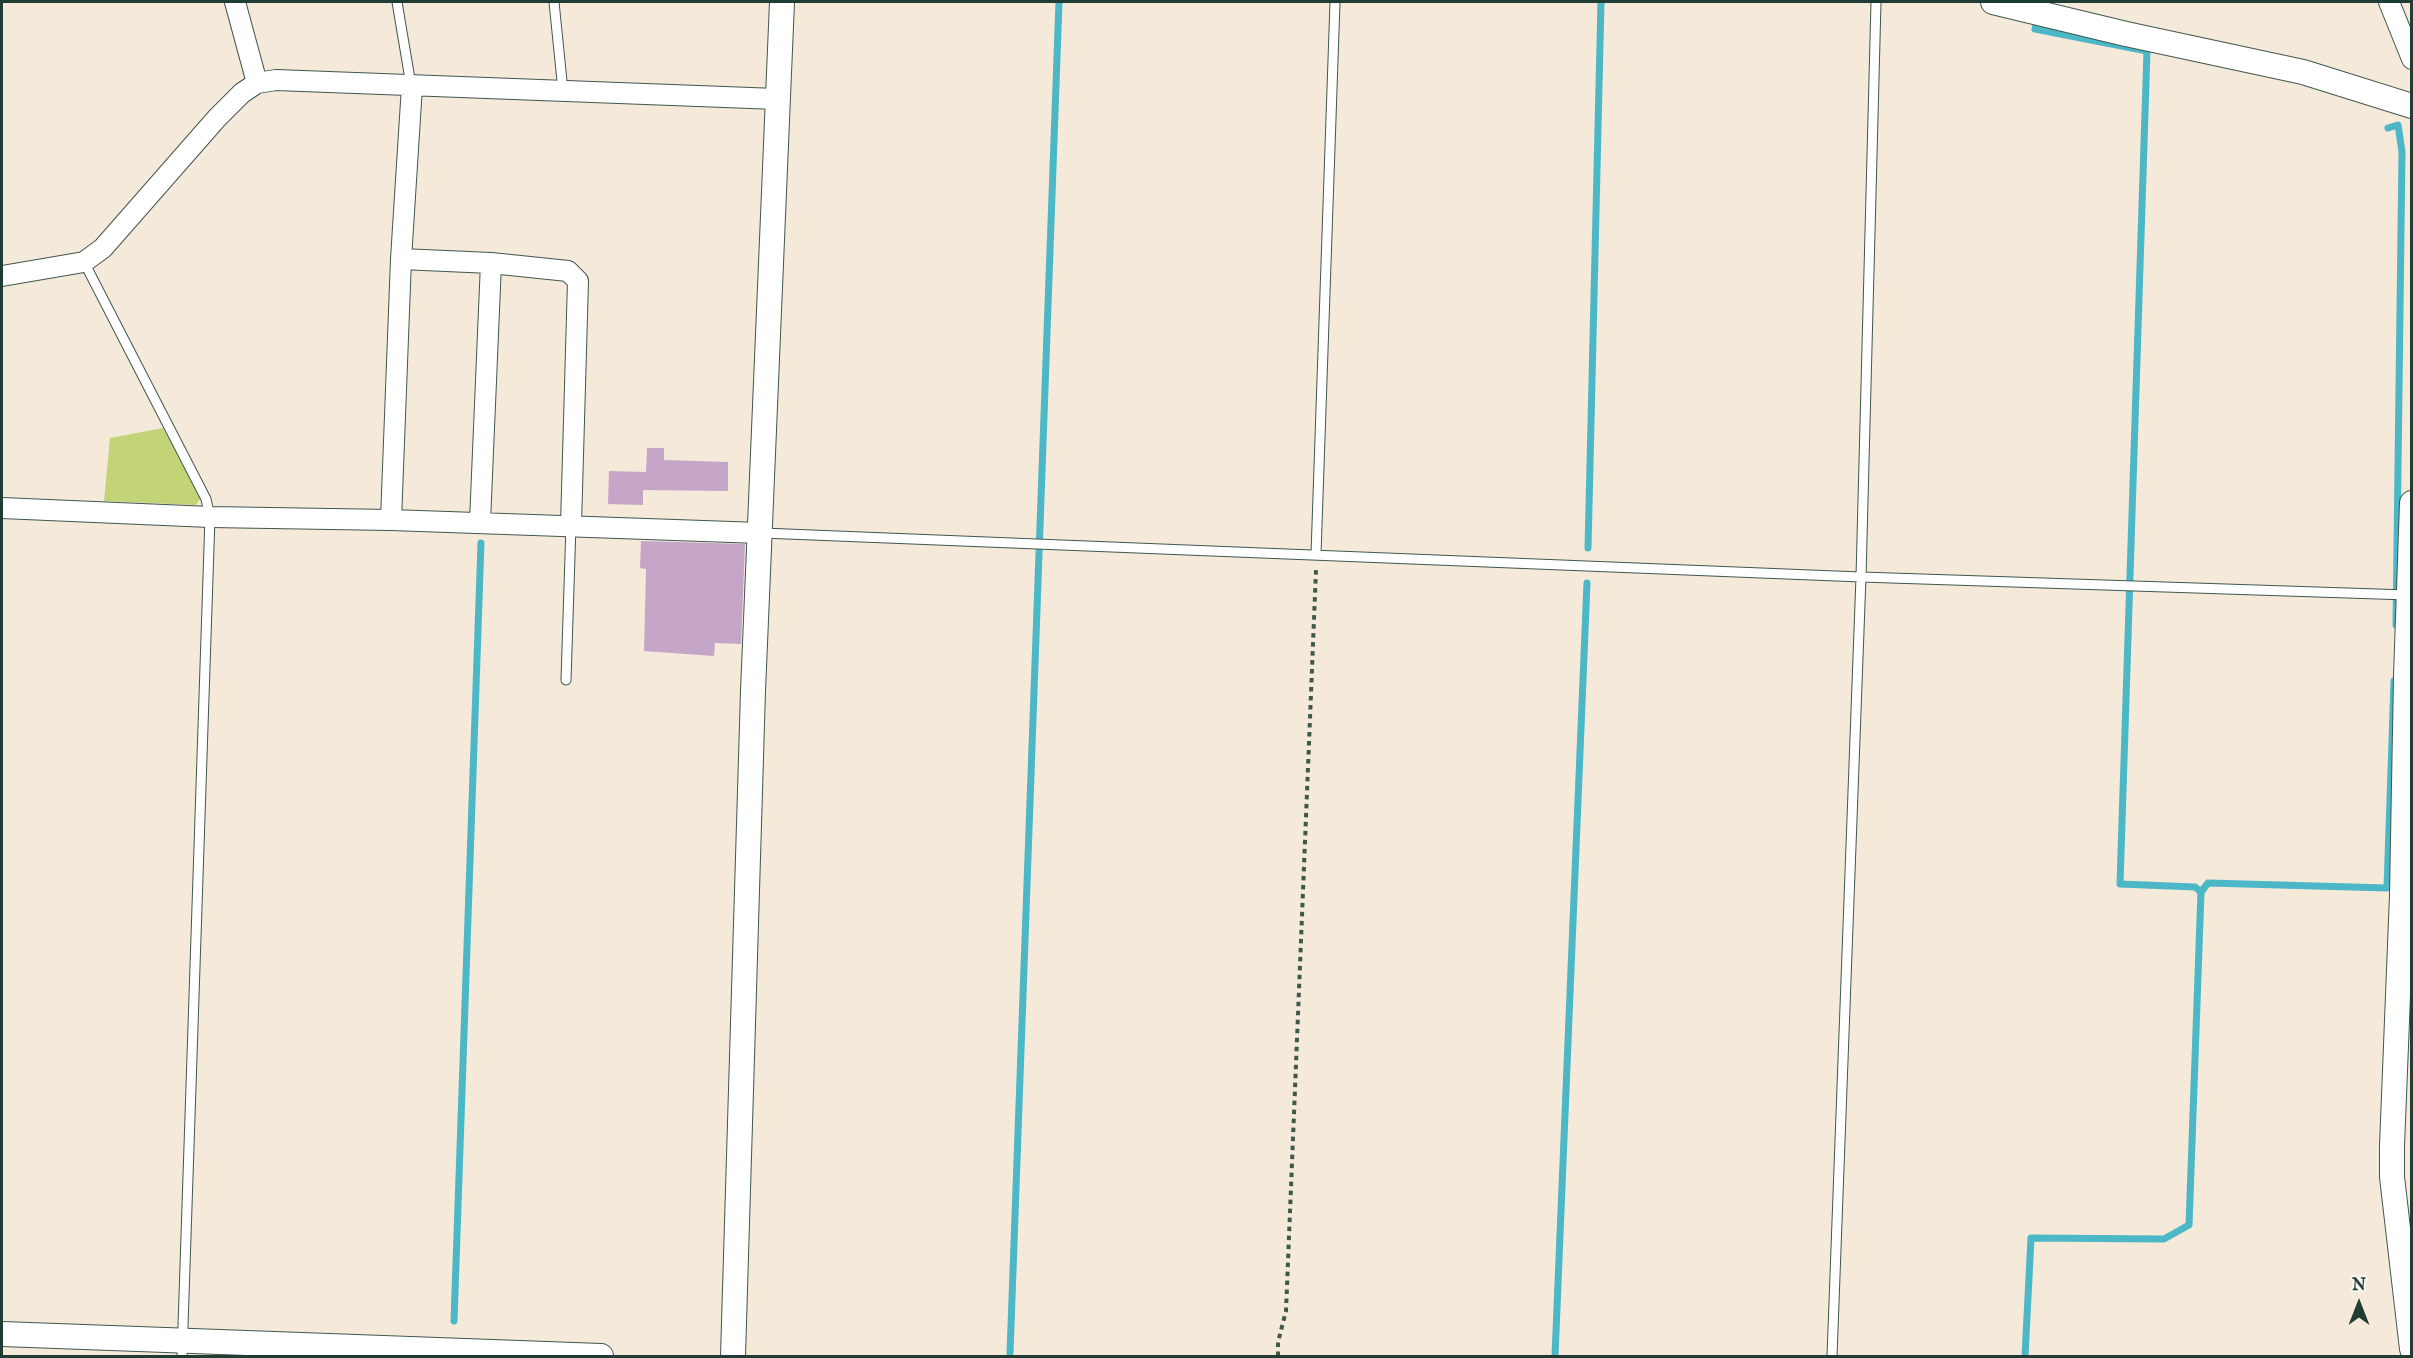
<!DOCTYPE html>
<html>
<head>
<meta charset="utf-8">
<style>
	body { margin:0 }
	#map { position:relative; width:2413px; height:1358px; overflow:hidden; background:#f5e9da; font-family:"IM FELL English",serif }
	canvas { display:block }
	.frame { position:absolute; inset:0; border:3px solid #1f3d34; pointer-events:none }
	.north { position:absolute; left:2329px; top:1274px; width:60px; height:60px; -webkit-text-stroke:4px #f6f6f2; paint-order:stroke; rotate:0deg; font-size:16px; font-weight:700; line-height:24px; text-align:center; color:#1f3d34 }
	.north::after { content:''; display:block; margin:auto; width:21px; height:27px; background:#1f3d34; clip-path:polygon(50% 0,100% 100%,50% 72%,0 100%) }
</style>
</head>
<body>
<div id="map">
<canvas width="2413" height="1358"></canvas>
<div class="frame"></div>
<div class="north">N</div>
</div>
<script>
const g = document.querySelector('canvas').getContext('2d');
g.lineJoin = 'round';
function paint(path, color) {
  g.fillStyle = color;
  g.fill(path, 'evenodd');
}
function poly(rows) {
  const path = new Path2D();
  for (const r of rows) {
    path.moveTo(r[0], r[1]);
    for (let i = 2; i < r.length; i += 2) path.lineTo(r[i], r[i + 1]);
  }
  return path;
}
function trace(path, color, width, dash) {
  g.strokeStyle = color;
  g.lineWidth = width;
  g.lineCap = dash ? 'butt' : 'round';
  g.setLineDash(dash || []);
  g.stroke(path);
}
paint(poly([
	[163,428,201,497,196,505,104,501,110,438]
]), '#c2d477');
trace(poly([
	[2388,128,2398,125,2402,152,2396,625],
	[1588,548,1601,2],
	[2201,892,2208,883,2387,888,2394,681],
	[454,1321,481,543],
	[1010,1353,1059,2],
	[1555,1356,1587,583],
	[2025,1356,2031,1238,2164,1239,2189,1225,2201,892,2195,887,2120,884,2147,51,2035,29,2038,16]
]), '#4bb7c7', 7);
paint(poly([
	[647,448,664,448,664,460,728,462,728,491,643,490,643,505,608,504,609,471,646,472],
	[641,541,745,544,741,644,715,643,714,656,644,651,646,569,640,568]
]), '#c5a5c8');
const service = poly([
	[397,2,411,85],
	[554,2,563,91],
	[84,262,206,499,210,517,182,1356],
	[762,533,1861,577,2408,595],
	[1316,554,1335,2],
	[566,680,571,525],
	[1832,1356,1861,577,1876,2]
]);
const minor = poly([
	[235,2,257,83],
	[2389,2,2412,59],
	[401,259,491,263,568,271,578,281,571,525],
	[2,276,84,262,103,248,217,118,242,93,257,83,276,80,777,99],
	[2,508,210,517,391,520,760,533],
	[391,520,401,259,412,86],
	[480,522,491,263]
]);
const tertiary = poly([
	[1993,2,2126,34,2303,72,2412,106],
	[2412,503,2406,676,2402,895,2392,1146,2392,1177,2412,1349],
	[2,1334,601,1356],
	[733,1356,753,691,782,2]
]);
trace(service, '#3f574d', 11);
trace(minor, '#3f574d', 22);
trace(tertiary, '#3f574d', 26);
trace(poly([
	[1278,1356,1278,1342,1286,1311,1316,570]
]), '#3f574d', 4, [4.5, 4.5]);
trace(service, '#fff', 9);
trace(minor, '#fff', 20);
trace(tertiary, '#fff', 24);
</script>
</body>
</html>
